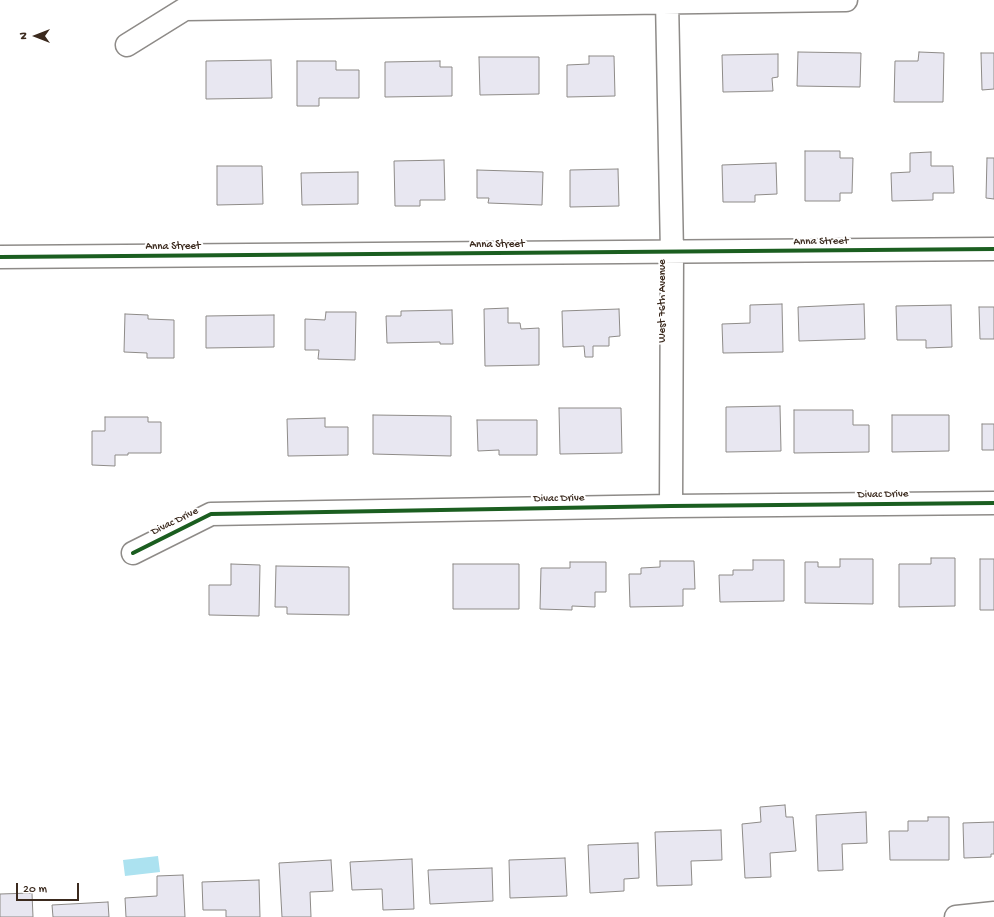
<!DOCTYPE html>
<html>
<head>
<meta charset="utf-8">
<style>
	body { margin:0 }
	#map { position:relative; width:994px; height:917px; overflow:hidden; background:#fff; font-family:"Gochi Hand",sans-serif }
	canvas { display:block }
	.north { position:absolute; left:16px; top:16px; width:40px; height:40px; -webkit-text-stroke:3px #fff; paint-order:stroke; rotate:270deg; font-size:11px; font-weight:700; line-height:16px; text-align:center; color:#3b2a1e }
	.north::after { content:''; display:block; margin:auto; width:14px; height:18px; background:#3b2a1e; clip-path:polygon(50% 0,100% 100%,50% 72%,0 100%) }
	.scale { position:absolute; left:16px; top:883px; width:63px; height:18px; box-sizing:border-box; border:2px solid #3b2a1e; border-top:0; padding-left:5px; font-size:12px; line-height:14px; white-space:nowrap; color:#3b2a1e; -webkit-text-stroke:3px #fff; paint-order:stroke }
</style>
</head>
<body>
<div id="map">
<canvas width="994" height="917"></canvas>
<div class="north">N</div>
<div class="scale">20 m</div>
</div>
<script>
const g = document.querySelector('canvas').getContext('2d');
g.lineJoin = 'round';
function paint(path, color) {
  g.fillStyle = color;
  g.fill(path, 'evenodd');
}
function poly(rows) {
  const path = new Path2D();
  for (const r of rows) {
    path.moveTo(r[0], r[1]);
    for (let i = 2; i < r.length; i += 2) path.lineTo(r[i], r[i + 1]);
  }
  return path;
}
function trace(path, color, width, dash) {
  g.strokeStyle = color;
  g.lineWidth = width;
  g.lineCap = dash ? 'butt' : 'round';
  g.setLineDash(dash || []);
  g.stroke(path);
}
function label(font, color, halo, rows, align = 'center') {
  g.font = font + ' "Gochi Hand",sans-serif';
  g.lineWidth = 4;
  g.setLineDash([]);
  g.textBaseline = 'middle';
  g.strokeStyle = halo;
  g.fillStyle = color;
  for (const [text, x, y, turn = 0] of rows) {
    g.save();
    g.translate(x, y);
    g.rotate((+turn || 0) * Math.PI / 180);
    g.textAlign = isNaN(turn) ? turn : align;
    if (halo) g.strokeText(text, 0, 0);
    g.fillText(text, 0, 0);
    g.restore();
  }
}
paint(poly([
	[158,856,160,872,125,876,123,860]
]), '#ace2f0');
const building = poly([
	[798,52,861,53,860,87,797,86,798,52],
	[919,52,944,53,943,102,894,102,895,61,918,61,919,52],
	[981,53,994,53,994,89,982,90,981,53],
	[778,54,778,77,772,78,773,91,723,92,722,55,778,54],
	[589,56,614,56,615,96,567,97,567,65,589,64,589,56],
	[479,57,539,57,539,94,480,95,479,57],
	[271,60,272,98,206,99,206,61,271,60],
	[297,61,336,61,336,70,359,70,359,98,319,98,319,106,297,106,297,61],
	[440,61,440,67,452,67,452,96,385,97,385,62,440,61],
	[805,151,840,151,840,158,853,158,852,193,840,193,840,201,805,201,805,151],
	[931,152,931,166,953,166,954,193,933,193,933,200,892,201,891,173,910,172,910,153,931,152],
	[987,158,994,158,994,199,986,198,987,158],
	[444,160,445,200,420,200,420,206,395,206,394,161,444,160],
	[776,163,777,194,755,195,755,202,723,202,722,165,776,163],
	[217,166,262,166,263,204,217,205,217,166],
	[618,169,619,206,570,207,570,170,618,169],
	[477,170,543,172,542,205,488,203,489,198,477,198,477,170],
	[358,172,358,204,302,205,301,173,358,172],
	[782,304,783,352,723,353,722,324,750,323,750,305,782,304],
	[864,304,865,339,799,341,798,307,864,304],
	[951,305,952,347,926,348,926,340,897,340,896,306,951,305],
	[979,307,994,307,994,339,980,339,979,307],
	[508,308,508,323,520,323,521,329,539,328,539,365,485,366,484,309,508,308],
	[619,309,620,336,609,337,609,346,593,346,593,357,585,357,584,346,563,347,562,311,619,309],
	[452,310,453,344,440,344,440,342,387,343,386,316,401,316,401,311,452,310],
	[326,312,356,312,355,360,318,359,319,350,305,350,305,319,325,320,326,312],
	[125,314,148,315,148,319,174,320,174,358,147,358,147,353,124,352,125,314],
	[274,315,274,347,206,348,206,316,274,315],
	[780,406,781,451,726,452,726,407,780,406],
	[559,408,621,408,622,453,560,454,559,408],
	[794,410,853,410,853,425,869,425,869,452,794,453,794,410],
	[373,415,451,416,451,456,373,454,373,415],
	[892,415,949,415,949,451,892,452,892,415],
	[105,417,148,417,148,422,161,422,161,453,128,453,128,455,115,455,115,466,92,465,92,431,105,431,105,417],
	[325,418,325,427,348,427,348,455,288,456,287,419,325,418],
	[477,420,537,420,537,455,499,455,499,450,478,451,477,420],
	[982,424,994,424,994,450,982,450,982,424],
	[931,558,955,558,955,606,899,607,899,564,931,564,931,558],
	[840,559,873,559,873,604,805,603,805,562,818,562,818,567,840,567,840,559],
	[980,559,994,559,994,610,980,610,980,559],
	[753,560,784,560,784,601,720,602,719,575,733,575,733,570,753,570,753,560],
	[660,561,694,561,695,589,683,589,683,606,630,607,629,574,641,574,641,568,660,567,660,561],
	[570,562,606,562,606,592,595,592,595,607,572,606,572,610,540,609,541,568,570,568,570,562],
	[231,564,260,565,259,616,209,615,209,585,231,585,231,564],
	[453,564,519,564,519,609,453,609,453,564],
	[276,566,349,567,349,615,287,614,287,607,275,607,276,566],
	[785,805,786,817,793,817,796,851,770,853,771,877,745,878,742,824,761,822,760,807,785,805],
	[866,812,867,843,842,844,843,870,818,871,816,815,866,812],
	[928,817,949,817,949,860,890,860,889,831,908,831,908,821,928,821,928,817],
	[994,822,994,854,991,854,991,857,964,858,963,823,994,822],
	[721,830,722,860,691,861,692,885,657,886,655,832,721,830],
	[638,843,639,878,624,879,624,891,590,893,588,845,638,843],
	[565,858,567,896,510,898,509,860,565,858],
	[412,859,414,909,383,910,382,889,352,890,350,862,412,859],
	[331,860,333,891,310,892,311,917,282,917,279,863,331,860],
	[492,868,493,901,430,904,428,870,492,868],
	[183,875,185,917,126,917,125,898,157,896,157,876,183,875],
	[259,880,260,917,226,917,226,910,203,910,202,882,259,880],
	[32,893,33,917,0,917,0,894,32,893],
	[108,902,109,917,53,917,52,905,108,902]
]);
paint(building, '#e8e7f1');
trace(building, '#8e8b88', 1);
const minor = poly([
	[667,0,672,253,671,506],
	[127,45,185,9,846,0],
	[0,257,994,249],
	[133,553,211,514,671,506,994,503],
	[956,917,994,913]
]);
trace(minor, '#8e8b88', 25);
trace(minor, '#fff', 22);
trace(poly([
	[0,257,994,249],
	[133,553,211,514,671,506,994,503]
]), '#1b5e20', 4);
label('11px', '#3b2a1e', '#fff', [
	["Anna Street",821,242,-1],
	["Anna Street",497,245],
	["Anna Street",173,247],
	["West 76th Avenue",663,301,-90],
	["Divac Drive",883,495,-1],
	["Divac Drive",559,499,-1],
	["Divac Drive",175,522,-26]
]);
</script>
</body>
</html>
